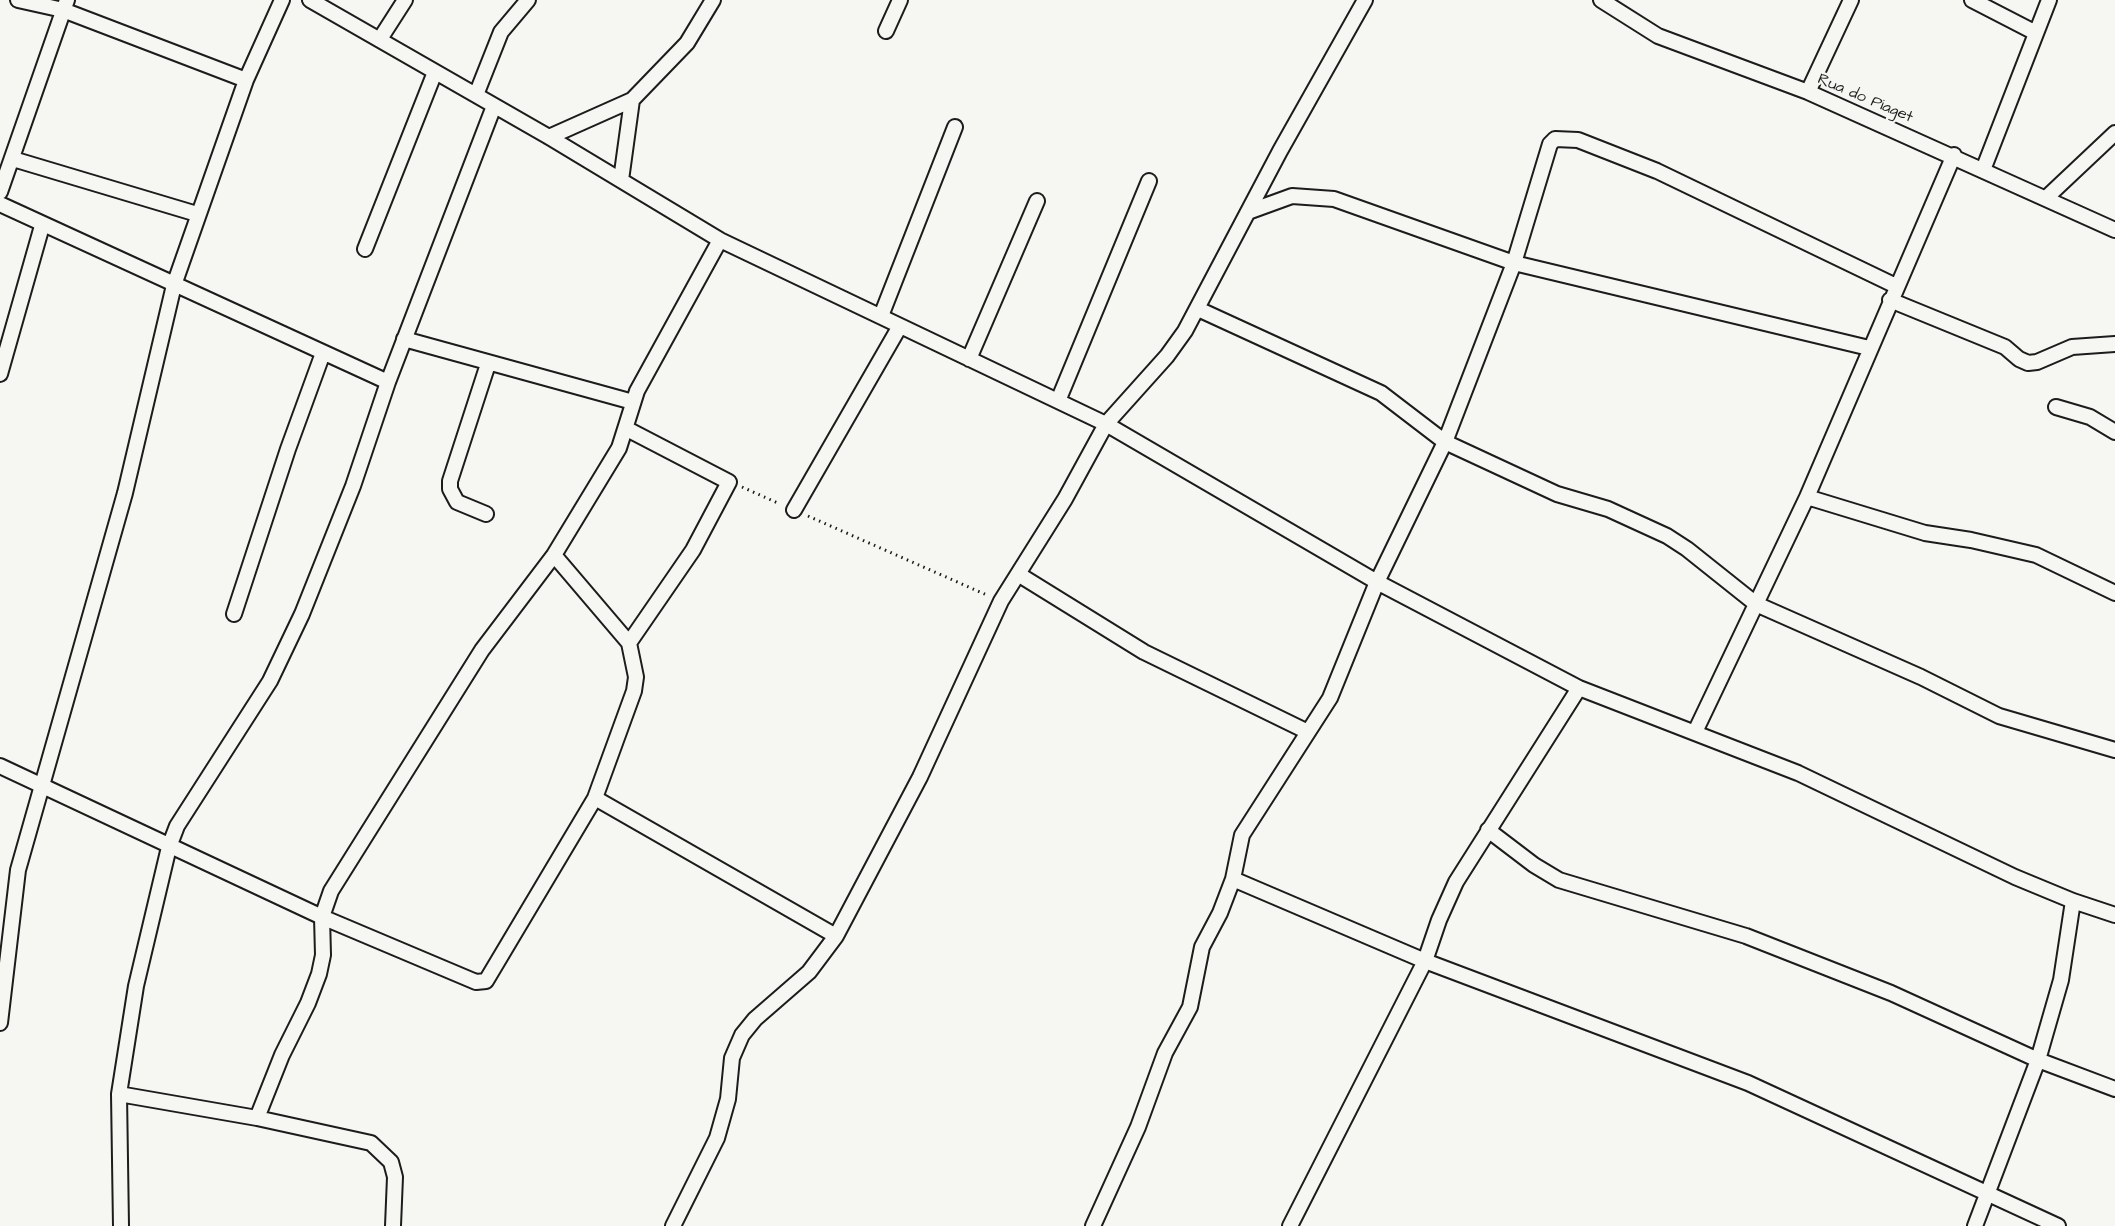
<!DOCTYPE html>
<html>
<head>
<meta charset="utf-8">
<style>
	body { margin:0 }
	canvas { display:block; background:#f6f6f2 }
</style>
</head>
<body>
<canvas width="2115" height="1226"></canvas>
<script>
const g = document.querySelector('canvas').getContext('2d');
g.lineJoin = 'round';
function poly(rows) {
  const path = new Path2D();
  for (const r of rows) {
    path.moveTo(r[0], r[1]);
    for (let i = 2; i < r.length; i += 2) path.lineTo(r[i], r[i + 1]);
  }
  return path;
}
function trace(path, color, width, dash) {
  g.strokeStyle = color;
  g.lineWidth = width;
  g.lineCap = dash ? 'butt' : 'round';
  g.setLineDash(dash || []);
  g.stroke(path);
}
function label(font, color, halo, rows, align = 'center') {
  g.font = font + ' "Architects Daughter",sans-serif';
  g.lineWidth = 4.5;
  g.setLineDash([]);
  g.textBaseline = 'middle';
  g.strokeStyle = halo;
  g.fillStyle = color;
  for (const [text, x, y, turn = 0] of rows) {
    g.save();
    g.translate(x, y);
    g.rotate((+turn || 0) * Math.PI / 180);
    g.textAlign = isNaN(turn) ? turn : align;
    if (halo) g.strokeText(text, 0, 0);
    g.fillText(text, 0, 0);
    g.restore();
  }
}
const minor = poly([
	[18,0,63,10,246,80],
	[310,0,549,137,720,240,1106,424,1377,582,1579,688,1798,773,2015,877,2073,901,2115,915],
	[1601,0,1658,36,1808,92,2115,230],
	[1972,0,2036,33],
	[886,31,900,0],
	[380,39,405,0],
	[1808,92,1851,0],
	[476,95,501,32,528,0],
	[549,137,632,100,687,43,713,0],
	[13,159,197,214],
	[1983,170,2049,0],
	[621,180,632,100],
	[0,192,67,0],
	[2046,198,2115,133],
	[0,204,388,382],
	[1248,212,1292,196,1334,199,1514,263,1869,348],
	[365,249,435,72],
	[1890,300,2005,347,2019,359,2028,363,2037,362,2072,347,2115,344],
	[1198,309,1381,393,1445,442,1557,494,1608,509,1667,536,1687,549,1756,604,1921,677,1999,716,2115,750],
	[881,316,955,127],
	[404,339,633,402],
	[969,359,1037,201],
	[0,374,42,226],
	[1058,401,1149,181],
	[2056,407,2090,417,2115,432],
	[627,429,729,482,693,550,629,643],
	[1807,497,1925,533,1971,540,2036,555,2115,593],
	[794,510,900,326],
	[486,514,457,502,450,489,450,481,488,364],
	[1018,574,1144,652,1308,732],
	[234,614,288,449,323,353],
	[1695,732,1807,497,1954,155],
	[0,766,322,917,476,982,486,981,595,798,634,691,636,677,629,643,554,555],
	[595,798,836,936],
	[1488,830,1534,865,1559,880,1746,936,1891,993,2038,1060,2115,1089],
	[1233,879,1425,961,1748,1083,2058,1226],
	[0,1023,18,870,125,493,174,285,246,80,282,0],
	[119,1094,257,1118,371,1143,391,1162,395,1177,393,1226],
	[257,1118,282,1055,308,1003,319,974,323,955,322,917,331,891,482,650,554,555,619,448,637,391,720,240],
	[121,1226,119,1094,136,986,169,847,177,826,270,681,302,614,353,486,388,382,494,106],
	[673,1226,717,1138,728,1099,732,1058,742,1035,755,1019,809,972,836,936,920,777,1001,601,1065,499,1106,424,1167,356,1185,331,1280,151,1365,0],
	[1093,1226,1138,1127,1165,1053,1190,1007,1202,947,1220,913,1233,879,1242,835,1330,698,1377,582,1445,442,1514,263,1550,144,1555,139,1578,140,1657,171,1896,286],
	[1290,1226,1425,961,1439,920,1456,882,1579,688],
	[1975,1226,2038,1060,2061,980,2073,901]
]);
trace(minor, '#1c1c1c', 18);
trace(poly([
	[742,487,780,504],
	[808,516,989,596]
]), '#1c1c1c', 3, [1.5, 4.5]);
trace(minor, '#f6f6f2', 14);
label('16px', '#1c1c1c', '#f6f6f2', [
	["Rua do Piaget",1865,99,23]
]);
</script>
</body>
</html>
